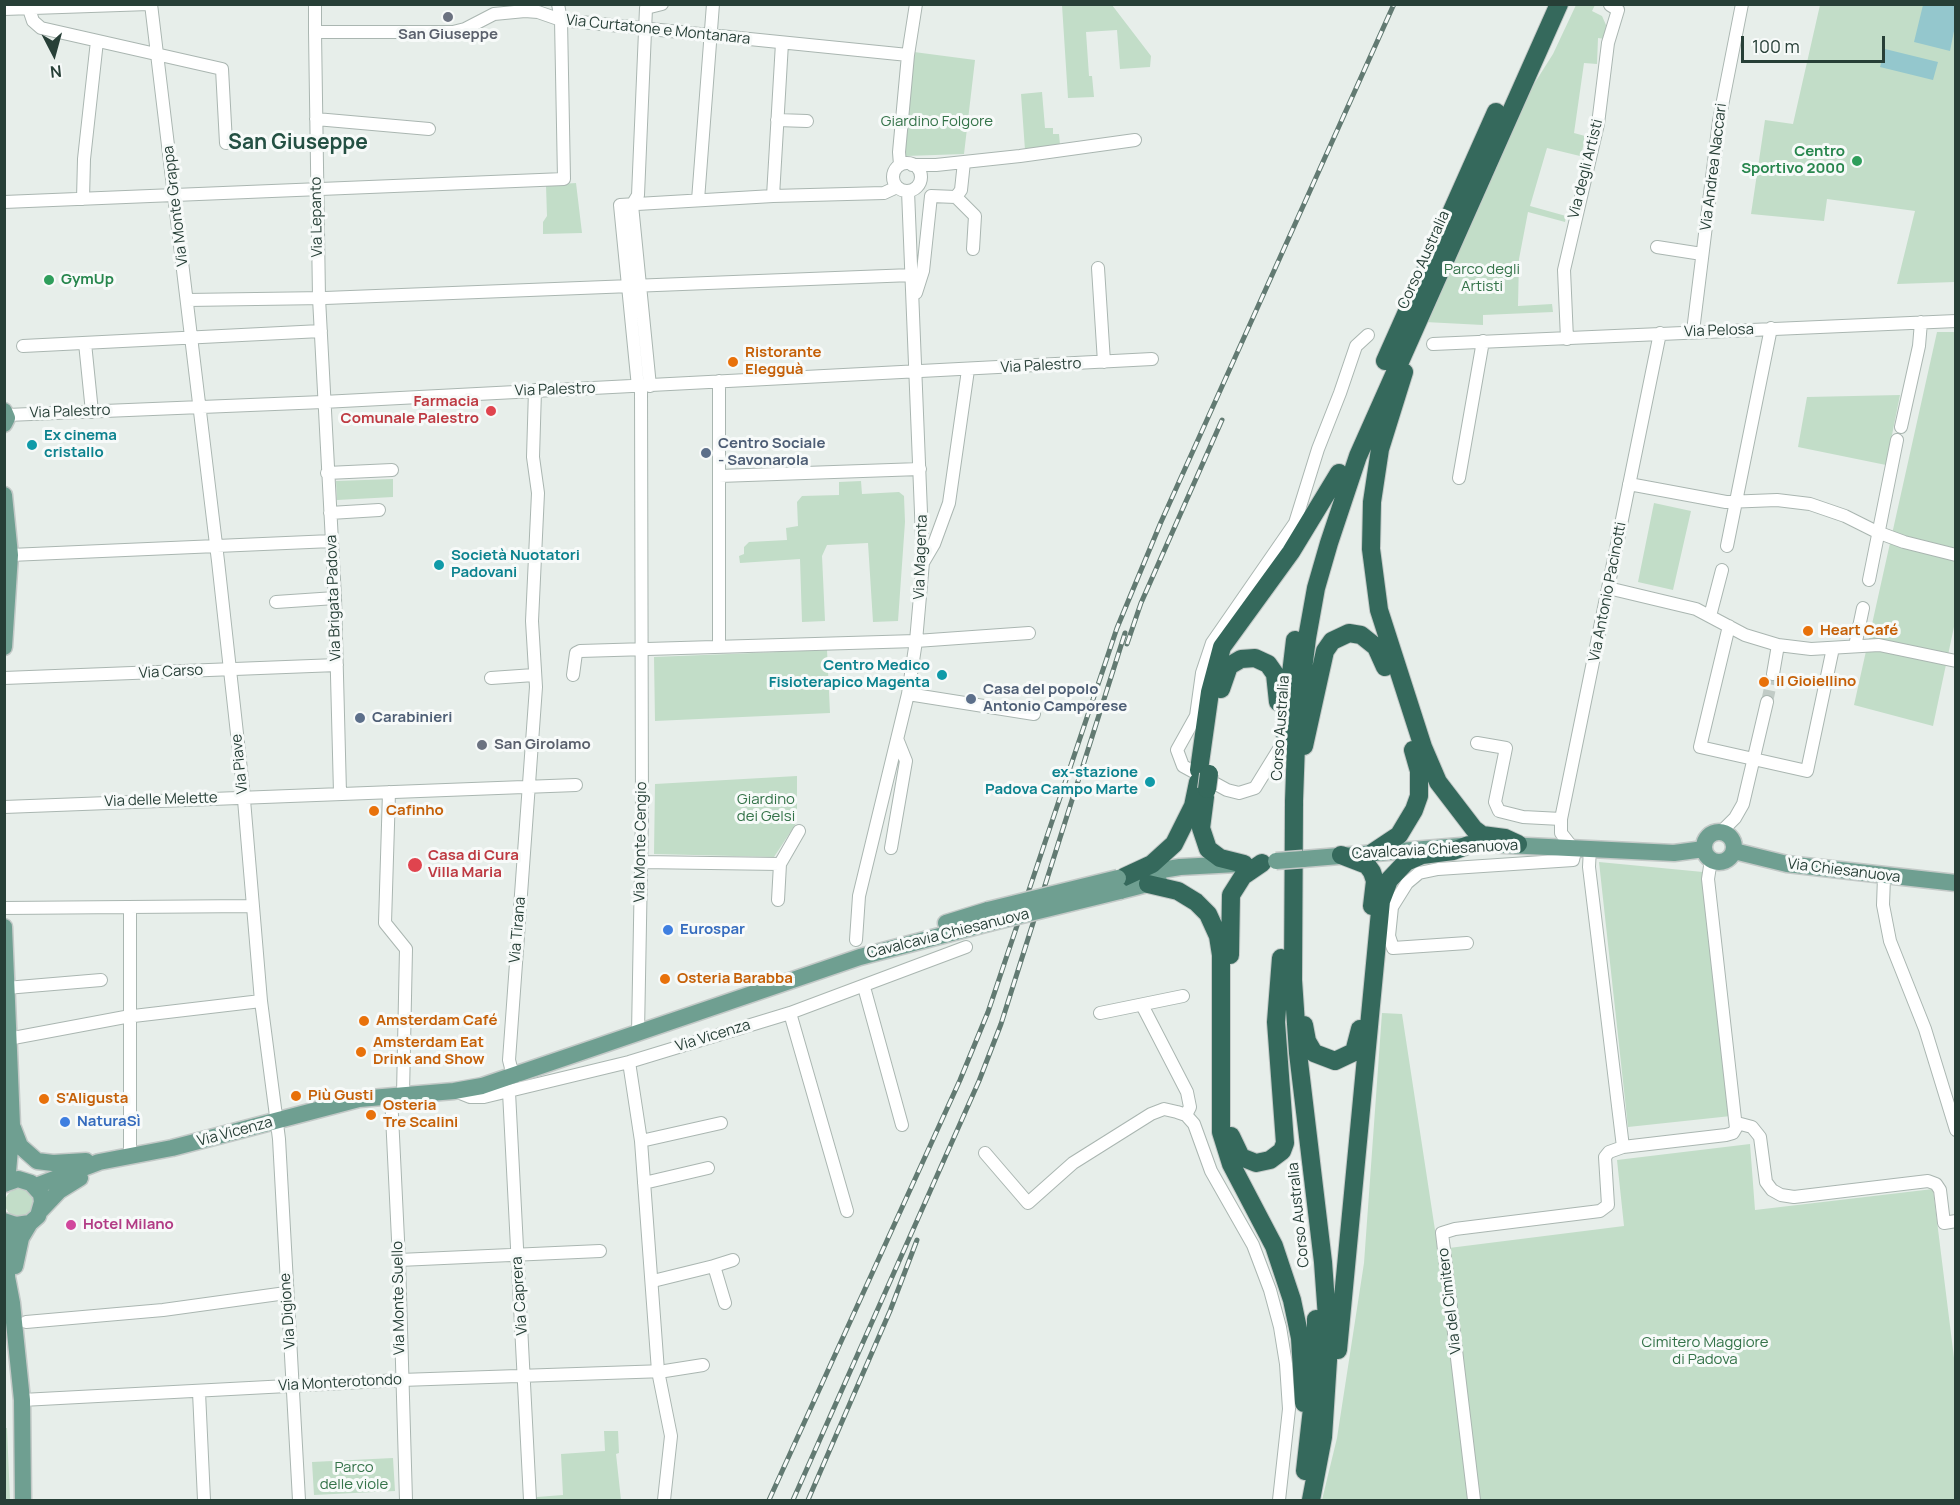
<!DOCTYPE html>
<html>
<head>
<meta charset="utf-8">
<style>
	body { margin:0 }
	#map { position:relative; width:1960px; height:1505px; overflow:hidden; background:#e7eeea; font-family:Manrope,sans-serif }
	canvas { display:block }
	.frame { position:absolute; inset:0; border:6px solid #273f37; pointer-events:none }
	.north { position:absolute; left:24px; top:24px; width:60px; height:60px; -webkit-text-stroke:4px #f7faf9; paint-order:stroke; rotate:174deg; font-size:16px; font-weight:700; line-height:24px; text-align:center; color:#273f37 }
	.north::after { content:''; display:block; margin:auto; width:21px; height:27px; background:#273f37; clip-path:polygon(50% 0,100% 100%,50% 72%,0 100%) }
	.scale { position:absolute; left:1741px; top:36px; width:144px; height:27px; box-sizing:border-box; border:3px solid #273f37; border-top:0; padding-left:8px; font-size:18px; line-height:21px; white-space:nowrap; color:#273f37; -webkit-text-stroke:4px #f7faf9; paint-order:stroke }
</style>
</head>
<body>
<div id="map">
<canvas width="1960" height="1505"></canvas>
<div class="frame"></div>
<div class="north">N</div>
<div class="scale">100 m</div>
</div>
<script>
const g = document.querySelector('canvas').getContext('2d');
g.lineJoin = 'round';
function paint(path, color) {
  g.fillStyle = color;
  g.fill(path, 'evenodd');
}
function poly(rows) {
  const path = new Path2D();
  for (const r of rows) {
    if (r.length === 3) {
      path.moveTo(r[0] + r[2], r[1]);
      path.arc(r[0], r[1], r[2], 0, 2 * Math.PI);
      continue;
    }
    path.moveTo(r[0], r[1]);
    for (let i = 2; i < r.length; i += 2) path.lineTo(r[i], r[i + 1]);
  }
  return path;
}
function trace(path, color, width, dash) {
  g.strokeStyle = color;
  g.lineWidth = width;
  g.lineCap = dash ? 'butt' : 'round';
  g.setLineDash(dash || []);
  g.stroke(path);
}
function label(font, color, halo, rows, align = 'center') {
  g.font = font + ' Manrope,sans-serif';
  g.lineWidth = 6;
  g.setLineDash([]);
  g.textBaseline = 'middle';
  g.strokeStyle = halo;
  g.fillStyle = color;
  for (const [text, x, y, turn = 0] of rows) {
    g.save();
    g.translate(x, y);
    g.rotate((+turn || 0) * Math.PI / 180);
    g.textAlign = isNaN(turn) ? turn : align;
    if (halo) g.strokeText(text, 0, 0);
    g.fillText(text, 0, 0);
    g.restore();
  }
}
paint(poly([
	[1062,5,1112,5,1151,56,1150,67,1120,69,1117,30,1086,32,1089,76,1092,76,1094,97,1068,98],
	[1576,5,1595,5,1592,11,1602,16,1606,25,1605,39,1598,38,1597,64,1584,63,1574,133,1585,136,1582,152,1580,156,1547,148,1530,206,1566,216,1565,222,1528,212,1519,259,1518,306,1552,304,1553,312,1483,315,1483,325,1425,322,1445,272,1534,84,1553,54],
	[1820,5,1955,5,1955,282,1897,284,1915,211,1827,199,1824,221,1751,214,1765,120,1793,124],
	[914,52,975,60,964,154,906,156,902,153],
	[1042,92,1045,128,1053,128,1053,134,1059,134,1060,145,1025,150,1021,94],
	[576,183,582,233,543,234,543,222,547,216,546,185],
	[1937,332,1955,332,1955,622,1933,726,1854,705],
	[1900,395,1886,465,1798,447,1807,397],
	[393,479,393,497,337,500,336,481],
	[861,481,862,494,899,492,904,496,905,522,898,621,873,622,868,543,827,545,822,556,825,621,802,622,800,559,740,563,739,556,744,554,744,547,749,542,787,540,786,528,798,526,797,502,802,496,839,495,839,482],
	[1654,503,1691,511,1673,590,1638,582],
	[827,650,830,713,655,721,654,657],
	[797,776,797,822,774,857,654,854,655,784],
	[1599,862,1703,872,1731,1116,1628,1127],
	[1382,1013,1402,1014,1435,1230,1469,1500,1322,1500,1337,1438,1364,1263],
	[1750,1144,1755,1210,1933,1189,1955,1366,1955,1500,1479,1500,1449,1248,1624,1226,1617,1160],
	[19,1203,14],
	[5,1428,7,1428,10,1500,5,1500],
	[604,1431,618,1431,619,1453,616,1454,621,1500,537,1500,537,1497,563,1495,561,1454,605,1451],
	[393,1458,395,1491,314,1495,312,1462]
]), '#c2ddc8');
paint(poly([
	[1923,5,1955,5,1955,26,1950,51,1914,42],
	[1885,49,1938,62,1933,80,1880,67]
]), '#94c7cd');
trace(poly([
	[1767,702,1773,674]
]), '#c1cbc6', 12, [12, 6]);
const minor = poly([
	[151,4,218,561,243,788,261,1001,279,1139,299,1500],
	[315,4,315,32,453,32,465,29,494,14,525,11,538,12,561,20,908,55],
	[4,9,149,4],
	[29,9,33,21,41,28,222,69,226,143],
	[315,32,319,298,335,598,340,793],
	[316,119,429,129],
	[777,120,807,121],
	[907,177,14],
	[900,165,899,152,908,55,916,4],
	[912,165,936,165,1020,156,1135,140],
	[773,196,782,43],
	[956,197,975,216,973,249],
	[83,199,84,159,97,41],
	[698,200,713,4],
	[4,202,564,179,561,20,558,4],
	[1657,247,1702,254],
	[1098,268,1104,362],
	[916,293,923,271,931,196,956,197,961,190,964,162],
	[187,300,325,298,912,275],
	[1693,331,1719,121,1742,4],
	[1567,339,1564,270,1598,124,1608,43,1618,10,1610,5],
	[85,343,92,412],
	[1433,344,1956,321],
	[23,346,321,331],
	[650,386,632,205,638,195,646,8,662,4],
	[638,387,620,205,773,196,884,193,897,187],
	[7,415,323,402,1152,359],
	[1901,427,1919,346,1921,322],
	[327,473,392,470],
	[719,476,920,469],
	[1459,478,1483,341],
	[1629,484,1726,502,1777,500,1810,504,1845,516,1877,532,1904,542,1956,555],
	[330,513,379,510],
	[1727,546,1771,328],
	[10,555,332,541],
	[924,561,934,544,949,503,968,370],
	[1869,580,1897,440],
	[1608,588,1696,609,1745,635,1778,645,1811,649,1879,645,1956,661],
	[276,602,335,598],
	[1710,616,1722,570],
	[1729,626,1700,747,1807,771,1833,648],
	[719,646,719,381],
	[1855,646,1863,608],
	[1773,674,1778,645],
	[573,675,576,653,580,651,916,641,1029,633],
	[4,678,337,665],
	[491,678,534,675],
	[908,694,1034,714],
	[1284,741,1255,788,1239,793,1227,790,1183,766,1177,750,1196,716,1202,673,1212,643,1295,523,1318,449,1340,393,1356,346,1368,335],
	[1477,743,1506,748,1495,802,1499,811,1523,817,1561,819],
	[389,792,385,923,406,949,403,1094],
	[4,807,576,785],
	[1721,832,1735,818,1743,804,1767,702],
	[1572,847,1561,833,1561,819,1660,333],
	[891,848,906,761,898,741],
	[1590,848,1589,867,1623,1147,1726,1135,1733,1133,1736,1128,1708,879,1711,860],
	[641,862,780,864,799,831],
	[1884,877,1883,905,1890,941,1925,1029,1956,1130],
	[778,900,780,864],
	[4,908,252,906],
	[130,908,130,1155],
	[856,940,859,896,908,694,916,641,923,562,908,191],
	[1467,943,1393,948,1389,936,1392,907,1407,883,1419,873,1438,869,1573,860,1576,847],
	[864,987,902,1125],
	[6,988,101,980],
	[1142,1005,1187,1092,1190,1107,1186,1115],
	[790,1013,847,1211],
	[1100,1013,1183,996],
	[638,1033,642,814,641,386],
	[8,1039,125,1017,261,1001],
	[629,1062,641,1141,658,1371,671,1436,664,1500],
	[518,1076,511,1068,509,1060,536,687,532,621,538,493,533,457,535,390],
	[455,1091,470,1097,484,1097,629,1062,790,1013,966,947],
	[509,1092,530,1500],
	[391,1095,399,1260,406,1500],
	[1737,1123,1752,1127,1760,1137,1766,1182,1772,1190,1781,1195,1794,1197,1928,1181,1936,1184,1940,1190,1944,1223,1956,1221],
	[641,1141,721,1123],
	[985,1153,1028,1203,1073,1163,1151,1114,1164,1109,1177,1112,1186,1115,1194,1124,1211,1171,1253,1245,1270,1290,1280,1327,1286,1364,1289,1409,1279,1500],
	[644,1183,708,1168],
	[399,1260,600,1251],
	[714,1266,733,1260],
	[653,1281,714,1266,725,1303],
	[26,1322,163,1310,286,1293],
	[199,1392,204,1500],
	[22,1400,401,1380,665,1371,703,1365],
	[1474,1500,1442,1233,1455,1229,1600,1211,1608,1205,1605,1157,1609,1152,1623,1147]
]);
const major = poly([
	[4,411,7,418,4,424],
	[4,495,10,555,4,647],
	[1719,847,15],
	[1734,851,1787,864,1956,883],
	[1303,859,1485,844,1674,853,1704,849],
	[1137,874,1180,867,1237,864],
	[1120,891,1159,881],
	[946,923,988,910],
	[4,927,12,1125,8,1172,5,1184],
	[13,1128,20,1146,37,1161,53,1163,86,1161],
	[4,1184,18,1179,31,1183,41,1194,42,1202,38,1216,30,1223,16,1225,4,1221],
	[36,1186,99,1162,172,1148,359,1099,454,1091,482,1086,860,957,989,923],
	[41,1210,59,1191,80,1178],
	[4,1221,8,1235,7,1277,12,1303,22,1400,23,1500],
	[15,1266,21,1238,30,1223]
]);
const highway = poly([
	[1385,361,1496,112],
	[1404,372,1380,449,1372,502,1371,549,1379,610,1423,747,1438,782,1474,829,1482,835,1505,838,1518,844],
	[1221,689,1229,666,1241,659,1255,658,1268,664,1275,674,1278,702],
	[1284,732,1295,640],
	[1304,746,1325,651,1332,641,1349,633,1361,635,1376,647,1385,667],
	[1199,770,1210,692,1222,647,1291,552,1339,473],
	[1205,797,1201,828,1208,849,1220,858,1244,864],
	[1372,853,1399,835,1414,810,1419,796,1419,771,1413,750],
	[1341,855,1367,865,1372,872,1375,881,1372,906],
	[1124,877,1152,864,1174,844,1193,806,1198,782],
	[1148,884,1178,891,1196,902,1208,914,1218,936,1221,955,1221,1132,1231,1164,1274,1246,1292,1300,1300,1338,1304,1403],
	[1230,955,1231,895,1243,876,1262,863],
	[1304,1025,1307,1041,1314,1053,1335,1061,1354,1052,1360,1029],
	[1231,1136,1241,1157,1256,1163,1270,1160,1282,1151,1285,1143,1276,1022,1281,958],
	[1338,1350,1381,901,1389,880,1406,862,1422,855,1453,851,1469,845],
	[1305,1471,1316,1373,1316,1319],
	[1311,1500,1323,1437,1329,1345,1323,1262,1298,1053,1293,980,1294,801,1297,716,1307,638,1316,588,1329,543,1358,456,1559,4]
]);
trace(minor, '#aab6b1', 14);
trace(major, '#c3c9c7', 19);
trace(highway, '#c3c9c7', 20);
trace(minor, '#fff', 12);
trace(major, '#6f9f91', 16);
trace(highway, '#35695c', 18);
const rail = poly([
	[1127,644,1141,603,1222,420],
	[769,1500,960,1080,988,1012,1117,628,1161,522,1394,4],
	[793,1500,979,1081,1001,1024,1125,633],
	[808,1500,890,1311,917,1240]
]);
trace(rail, '#627a72', 5);
trace(rail, '#f7faf9', 3, [9]);
const majorBridge = poly([
	[1276,861,1303,859],
	[988,910,1118,878],
	[989,923,1120,891]
]);
const highwayBridge = poly([
	[1207,789,1209,774]
]);
trace(majorBridge, '#c3c9c7', 19, []);
trace(highwayBridge, '#c3c9c7', 20, []);
trace(majorBridge, '#6f9f91', 16);
trace(highwayBridge, '#35695c', 18);
for (const [x, y, r, color] of [
	[448,17,6,"#6b7280"],
	[1857,161,6,"#2e9e5b"],
	[49,280,6,"#2e9e5b"],
	[733,362,6,"#e8710a"],
	[491,411,6,"#e0444e"],
	[32,445,6,"#0f9aa8"],
	[706,453,6,"#5c6f8a"],
	[439,565,6,"#0f9aa8"],
	[1808,631,6,"#e8710a"],
	[942,675,6,"#0f9aa8"],
	[1764,682,6,"#e8710a"],
	[971,699,6,"#5c6f8a"],
	[360,718,6,"#5c6f8a"],
	[482,745,6,"#6b7280"],
	[1150,782,6,"#0f9aa8"],
	[374,811,6,"#e8710a"],
	[415,865,8,"#e0444e"],
	[668,930,6,"#3f7fe0"],
	[665,979,6,"#e8710a"],
	[364,1021,6,"#e8710a"],
	[361,1052,6,"#e8710a"],
	[296,1096,6,"#e8710a"],
	[44,1099,6,"#e8710a"],
	[371,1115,6,"#e8710a"],
	[65,1122,6,"#3f7fe0"],
	[71,1225,6,"#d1479c"]
]) {
  const dot = new Path2D();
  dot.arc(x, y, r, 0, 2 * Math.PI);
  g.fillStyle = color;
  g.fill(dot);
  trace(dot, '#f7faf9', 2);
}
label('15px', '#273f37', '#f7faf9', [
	["Via Curtatone e Montanara",658,30,6],
	["Via Andrea Naccari",1714,167,-83],
	["Via degli Artisti",1586,169,-76],
	["Via Monte Grappa",176,206,-97],
	["Via Lepanto",317,217,-91],
	["Corso Australia",1424,260,-66],
	["Via Pelosa",1719,331,-2],
	["Via Palestro",1041,366,-3],
	["Via Palestro",555,390,-2],
	["Via Palestro",70,412,-2],
	["Via Magenta",921,557,-88],
	["Via Antonio Pacinotti",1608,592,-79],
	["Via Brigata Padova",334,598,-92],
	["Via Carso",171,672,-3],
	["Corso Australia",1281,728,-86],
	["Via Piave",240,764,-96],
	["Via delle Melette",161,800,-2],
	["Via Monte Cengio",641,842,-89],
	["Cavalcavia Chiesanuova",1435,850,-3],
	["Via Chiesanuova",1844,871,7],
	["Via Tirana",518,930,-85],
	["Cavalcavia Chiesanuova",948,934,-14],
	["Via Vicenza",713,1036,-17],
	["Via Vicenza",235,1132,-15],
	["Corso Australia",1299,1215,-96],
	["Via Caprera",520,1296,-94],
	["Via Monte Suello",399,1298,-91],
	["Via del Cimitero",1450,1301,-97],
	["Via Digione",288,1311,-94],
	["Via Monterotondo",340,1383,-3]
]);
label('bold 15px', '#5b616d', '#f7faf9', [
	["San Giuseppe",448,35],
	["San Girolamo",494,745,"left"]
]);
label('15px', '#347349', '#f7faf9', [
	["Giardino Folgore",937,122],
	["Parco degli",1482,270],
	["Artisti",1482,287],
	["Giardino",766,800],
	["dei Gelsi",766,817],
	["Cimitero Maggiore",1705,1343],
	["di Padova",1705,1360],
	["Parco",354,1468],
	["delle viole",354,1485]
]);
label('bold 15px', '#27864d', '#f7faf9', [
	["Centro",1845,152],
	["Sportivo 2000",1845,169],
	["GymUp",61,280,"left"]
], 'right');
label('bold 15px', '#c56008', '#f7faf9', [
	["Ristorante",745,353],
	["Elegguà",745,370],
	["Heart Café",1820,631],
	["il Gioiellino",1776,682],
	["Cafinho",386,811],
	["Osteria Barabba",677,979],
	["Amsterdam Café",376,1021],
	["Amsterdam Eat",373,1043],
	["Drink and Show",373,1060],
	["Più Gusti",308,1096],
	["S'Aligusta",56,1099],
	["Osteria",383,1106],
	["Tre Scalini",383,1123]
], 'left');
label('bold 15px', '#be3a42', '#f7faf9', [
	["Farmacia",479,402],
	["Comunale Palestro",479,419],
	["Casa di Cura",428,856,"left"],
	["Villa Maria",428,873,"left"]
], 'right');
label('bold 15px', '#0d838f', '#f7faf9', [
	["Ex cinema",44,436],
	["cristallo",44,453],
	["Società Nuotatori",451,556],
	["Padovani",451,573],
	["Centro Medico",930,666,"right"],
	["Fisioterapico Magenta",930,683,"right"],
	["ex-stazione",1138,773,"right"],
	["Padova Campo Marte",1138,790,"right"]
], 'left');
label('bold 15px', '#4e5e75', '#f7faf9', [
	["Centro Sociale",718,444],
	["- Savonarola",718,461],
	["Casa del popolo",983,690],
	["Antonio Camporese",983,707],
	["Carabinieri",372,718]
], 'left');
label('bold 15px', '#366cbe', '#f7faf9', [
	["Eurospar",680,930],
	["NaturaSì",77,1122]
], 'left');
label('bold 15px', '#b23c85', '#f7faf9', [
	["Hotel Milano",83,1225]
], 'left');
label('bold 21px', '#245043', '#f7faf9', [
	["San Giuseppe",298,143]
]);
</script>
</body>
</html>
